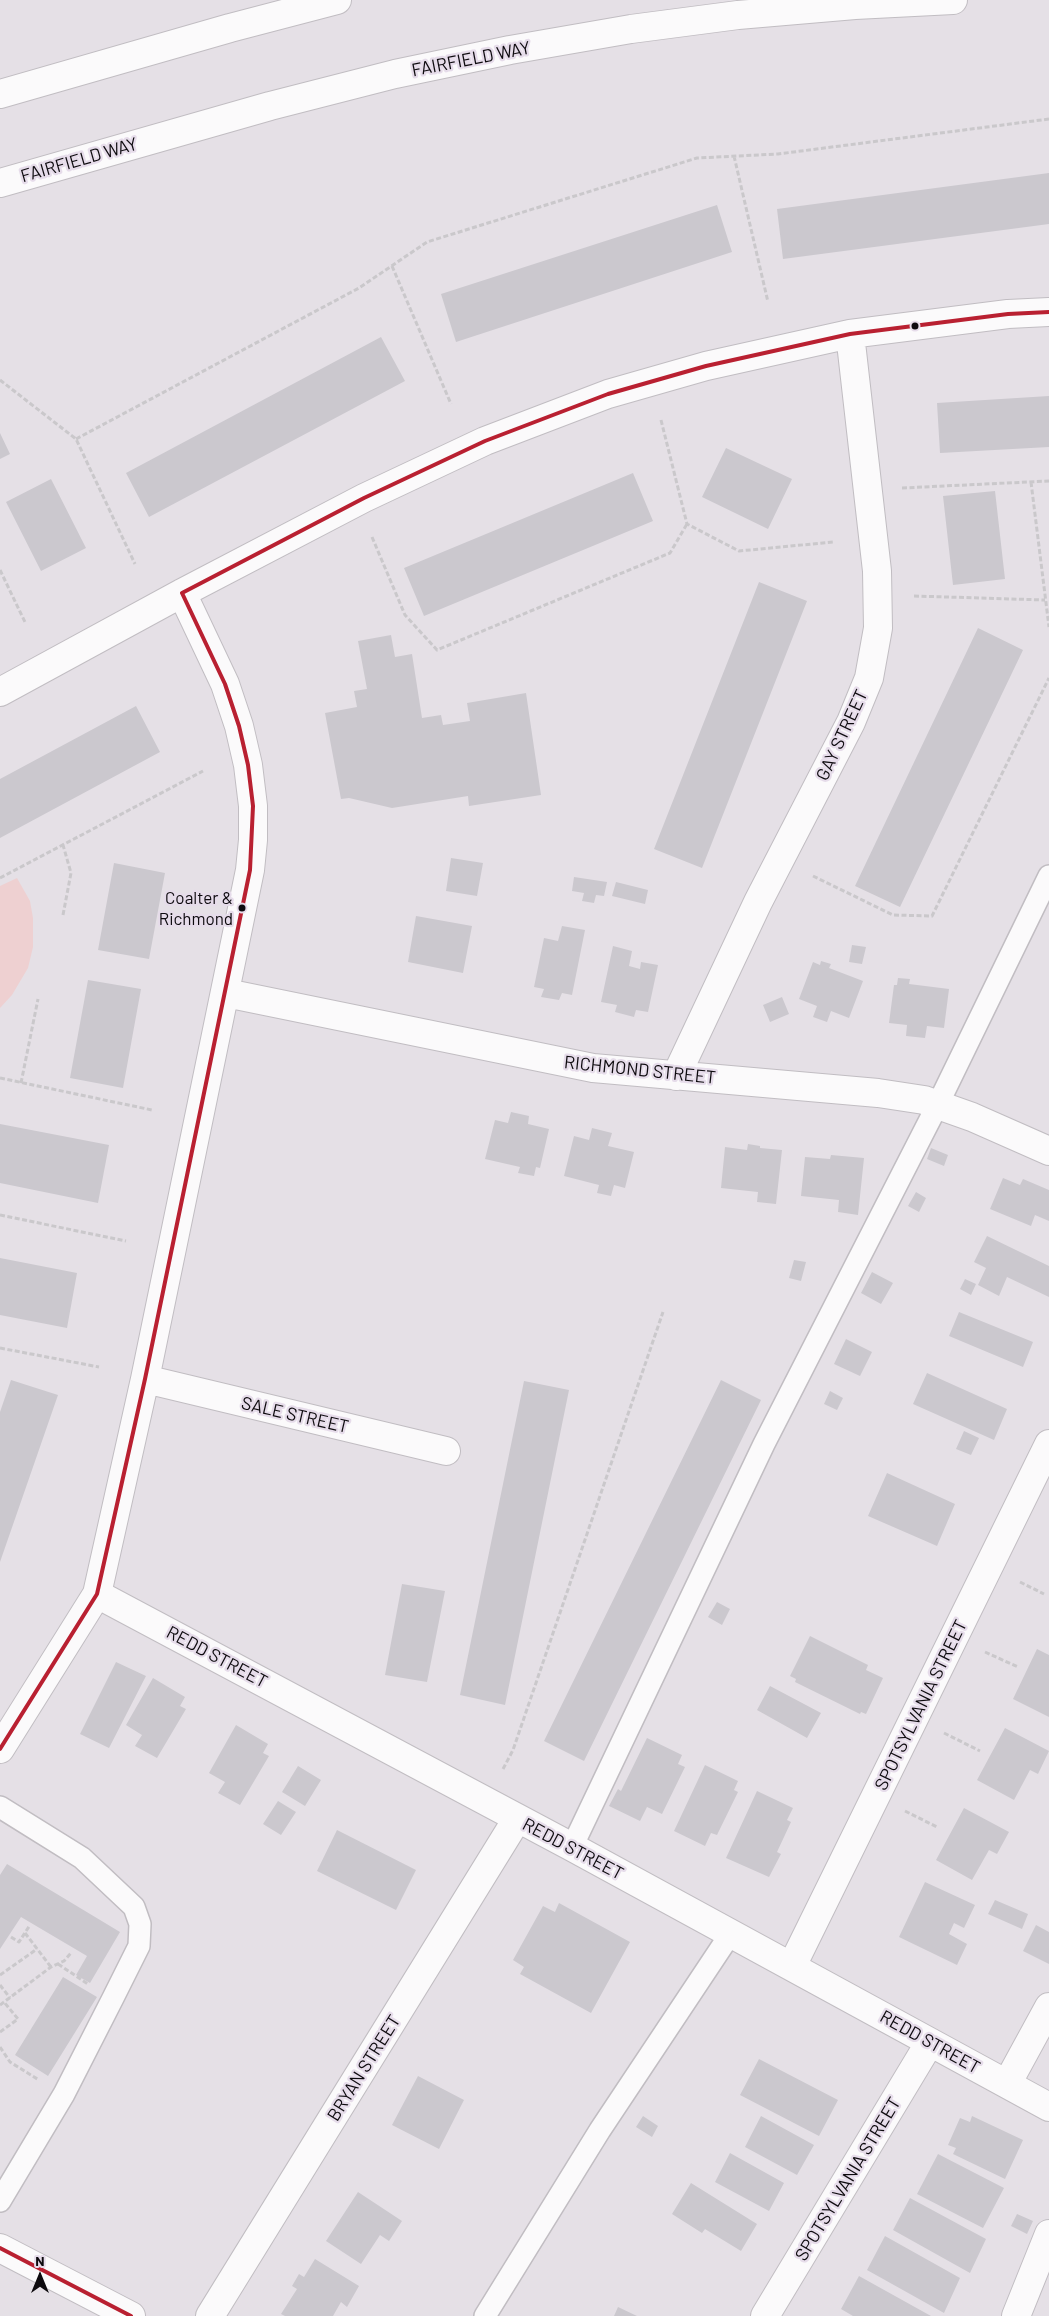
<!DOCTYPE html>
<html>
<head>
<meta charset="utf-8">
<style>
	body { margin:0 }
	#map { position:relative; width:1049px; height:2316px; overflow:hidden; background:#e5e0e6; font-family:Barlow,sans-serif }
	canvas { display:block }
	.north { position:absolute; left:15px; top:2251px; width:50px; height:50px; -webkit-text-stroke:4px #e6dcea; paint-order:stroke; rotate:0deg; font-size:14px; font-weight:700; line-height:20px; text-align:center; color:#0d0a0e }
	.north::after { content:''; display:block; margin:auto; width:18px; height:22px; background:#0d0a0e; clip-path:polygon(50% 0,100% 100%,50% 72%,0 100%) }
</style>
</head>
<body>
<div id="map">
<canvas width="1049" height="2316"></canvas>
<div class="north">N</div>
</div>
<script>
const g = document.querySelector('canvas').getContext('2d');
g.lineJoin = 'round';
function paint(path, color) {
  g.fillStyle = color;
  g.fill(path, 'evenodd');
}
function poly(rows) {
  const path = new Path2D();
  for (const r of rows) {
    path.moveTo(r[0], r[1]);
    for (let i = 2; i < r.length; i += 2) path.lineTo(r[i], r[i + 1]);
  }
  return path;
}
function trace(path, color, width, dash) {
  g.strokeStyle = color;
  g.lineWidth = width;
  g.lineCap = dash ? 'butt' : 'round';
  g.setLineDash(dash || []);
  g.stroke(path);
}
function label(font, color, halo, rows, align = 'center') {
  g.font = font + ' Barlow,sans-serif';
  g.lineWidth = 4.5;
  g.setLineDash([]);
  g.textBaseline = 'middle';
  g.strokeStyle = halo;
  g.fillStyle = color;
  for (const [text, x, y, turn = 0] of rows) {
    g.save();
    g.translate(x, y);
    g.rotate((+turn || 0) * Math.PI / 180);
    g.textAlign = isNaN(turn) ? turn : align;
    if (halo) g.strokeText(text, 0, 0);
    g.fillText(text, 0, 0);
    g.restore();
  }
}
paint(poly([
	[17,878,30,901,33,918,33,947,28,968,12,995,0,1008,0,886]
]), '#eed0d1');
paint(poly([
	[1049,173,1049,224,783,259,777,209],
	[717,205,732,252,456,342,441,294],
	[381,337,405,381,149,517,126,473],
	[1049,396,1049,447,940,453,937,403],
	[0,433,10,454,0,459],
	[726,448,792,479,768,529,702,497],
	[633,473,653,521,424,616,404,568],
	[51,479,86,548,41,571,6,502],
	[995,491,1005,579,953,585,943,496],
	[759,582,807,601,702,868,654,849],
	[978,628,1023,650,900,907,855,886],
	[391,635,395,657,412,654,422,718,441,715,443,725,470,721,467,703,526,693,541,795,469,806,468,796,392,808,349,798,341,799,325,713,357,707,354,691,367,689,358,641],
	[136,706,160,752,0,838,0,779],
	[451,858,483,863,477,896,446,891],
	[114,863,165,873,149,959,98,950],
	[574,877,607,882,604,896,596,895,594,903,582,901,584,893,572,891],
	[616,882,648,890,645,904,612,896],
	[416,916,472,926,463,973,408,962],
	[562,926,585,930,572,995,562,993,559,1000,541,997,544,989,534,987,544,938,558,941],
	[852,945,866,947,862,964,849,962],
	[613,946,632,951,629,966,640,969,641,962,658,965,648,1012,636,1010,634,1017,615,1012,617,1005,601,1002],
	[821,961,831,964,829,968,863,981,849,1018,831,1011,827,1022,813,1017,817,1006,799,999,813,962,820,965],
	[898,978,910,979,909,984,949,989,944,1028,927,1026,925,1038,906,1036,907,1025,889,1023,894,985,897,985],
	[88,980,141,989,123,1088,70,1078],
	[782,997,789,1014,770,1022,763,1005],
	[511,1112,529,1116,528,1124,549,1129,540,1168,536,1167,534,1176,518,1173,520,1167,485,1159,495,1120,508,1123],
	[0,1124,109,1145,98,1203,0,1183],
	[592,1128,612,1133,608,1146,634,1152,625,1188,614,1185,611,1196,597,1193,599,1185,564,1176,574,1136,589,1140],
	[748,1144,760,1146,760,1148,782,1150,776,1204,757,1202,758,1192,721,1188,725,1147,747,1150],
	[931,1148,948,1155,944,1166,927,1159],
	[831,1155,864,1158,858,1215,838,1212,839,1200,801,1196,805,1157,830,1159],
	[1003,1178,1020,1185,1023,1179,1049,1190,1049,1221,1035,1215,1031,1226,990,1209],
	[916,1192,926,1198,919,1212,908,1206],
	[987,1236,1049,1266,1049,1297,1007,1277,999,1296,978,1285,986,1268,974,1262],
	[0,1258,77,1273,67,1328,0,1315],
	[794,1260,806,1262,801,1281,789,1278],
	[872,1272,893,1283,881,1304,861,1293],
	[965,1279,976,1284,971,1295,960,1289],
	[959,1312,1033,1342,1023,1367,949,1336],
	[846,1339,872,1352,860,1376,834,1364],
	[927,1373,1007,1409,994,1440,913,1404],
	[11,1380,58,1395,0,1562,0,1412],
	[721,1380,761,1400,584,1761,544,1741],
	[524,1381,569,1390,505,1705,460,1695],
	[830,1391,843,1398,837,1410,824,1404],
	[964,1431,979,1438,971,1455,956,1449],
	[887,1473,955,1504,937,1546,868,1516],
	[402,1584,445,1591,427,1682,385,1675],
	[717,1602,730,1609,722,1625,708,1617],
	[810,1636,868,1665,866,1670,883,1678,866,1714,861,1712,860,1714,795,1682,796,1679,790,1676],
	[1037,1649,1049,1655,1049,1717,1013,1699],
	[116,1662,146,1676,109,1748,80,1734],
	[153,1678,185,1697,180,1706,186,1709,157,1758,135,1746,142,1735,126,1725],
	[770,1686,821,1713,807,1738,757,1710],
	[236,1725,268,1744,263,1753,269,1756,240,1805,218,1793,225,1782,209,1773],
	[1005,1728,1049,1751,1038,1774,1030,1770,1014,1800,977,1780],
	[647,1738,682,1755,678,1764,685,1767,662,1814,647,1807,640,1821,609,1806,618,1789,621,1791],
	[705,1765,738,1781,734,1790,738,1792,717,1835,711,1833,705,1846,674,1831],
	[298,1766,321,1780,305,1806,282,1792],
	[757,1791,793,1808,787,1820,791,1822,777,1852,781,1854,769,1877,726,1858],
	[278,1801,296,1812,281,1835,263,1824],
	[964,1808,1009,1832,997,1854,989,1850,972,1880,936,1860],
	[337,1830,416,1870,396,1910,317,1871],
	[7,1864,120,1932,90,1983,76,1975,87,1956,21,1917,0,1949,0,1875],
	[925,1882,975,1905,964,1928,954,1923,949,1934,967,1944,957,1965,899,1937],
	[995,1900,1028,1914,1022,1929,988,1914],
	[559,1903,630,1942,591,2013,520,1974,524,1967,513,1960,543,1906,555,1912],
	[1036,1925,1049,1932,1049,1964,1023,1951],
	[63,1977,97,1997,48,2076,15,2055],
	[759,2059,838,2100,819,2136,740,2095],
	[418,2076,464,2100,439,2149,392,2125],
	[643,2116,658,2126,652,2137,636,2127],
	[761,2116,814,2145,797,2175,745,2147],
	[972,2116,1023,2140,1005,2179,953,2154,956,2148,948,2145,960,2118,970,2122],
	[730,2153,784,2183,769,2211,715,2182],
	[938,2154,1004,2188,983,2228,917,2194],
	[691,2183,757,2224,741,2251,705,2229,702,2233,672,2214],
	[358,2192,402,2221,389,2241,380,2235,361,2264,326,2241],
	[910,2198,986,2239,970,2273,893,2230],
	[1017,2214,1033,2221,1027,2234,1011,2226],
	[885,2236,960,2278,944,2313,867,2270],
	[315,2259,359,2286,347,2307,341,2302,333,2316,285,2316,281,2314,297,2289,292,2286,299,2274,304,2277],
	[859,2276,931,2316,853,2316,841,2309],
	[618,2307,637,2316,614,2316]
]), '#cbc8ce');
const service = poly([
	[0,1807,82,1858,134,1907,140,1924,139,1946,113,1998,64,2094,0,2201],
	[572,1847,764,1444,938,1104,1049,876],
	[485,2316,600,2130,731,1933]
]);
const minor = poly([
	[0,692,182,593,364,498,485,441,608,394,706,366,850,334,1008,314,1049,312],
	[226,993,593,1068,878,1093,924,1100,972,1117,1049,1151],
	[676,1076,758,902,851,722,869,678,878,628,877,571,850,334],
	[145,1379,446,1451],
	[97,1594,572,1847,1049,2107],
	[0,1749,97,1594,145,1379,250,870,253,840,253,806,248,765,239,726,225,684,182,593],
	[792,1966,1049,1444],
	[1007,2084,1049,2007],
	[0,2248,131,2316],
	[210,2316,517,1819],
	[765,2316,930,2042],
	[1016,2316,1049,2234]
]);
const primary = poly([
	[0,94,230,28,337,0],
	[0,183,270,106,395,74,510,50,631,29,738,15,855,5,953,0]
]);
trace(service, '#c1bdc2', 24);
trace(minor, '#c1bdc2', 30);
trace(primary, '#c1bdc2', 30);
trace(poly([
	[734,156,768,302],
	[392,266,451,404],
	[0,380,76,439,135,564],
	[661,420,687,524,739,551,833,542],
	[76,439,359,288,427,242,697,158,778,154,1049,119],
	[1031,482,1049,627],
	[902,488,1049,481],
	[372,537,405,615,437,650,670,553,687,524],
	[0,570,25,622],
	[914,596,1045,600],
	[813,876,893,915,932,916,1049,678],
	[0,878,203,771],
	[63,915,71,873,63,845],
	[0,1078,152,1110],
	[21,1083,38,999],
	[0,1215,126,1241],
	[0,1348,99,1367],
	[1020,1582,1044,1594],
	[985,1652,1018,1667],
	[944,1733,980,1751],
	[503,1769,513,1750,663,1312],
	[905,1811,937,1827],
	[25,1933,51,1967],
	[11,1937,19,1942,30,1925],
	[58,1964,88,1984],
	[0,1975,37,1949],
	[0,1985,10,1998],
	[0,2005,51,1967,64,1961,71,1953],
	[0,2032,18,2019,4,2002],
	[0,2047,10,2062,39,2080]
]), '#cac8cb', 3, [5, 2.5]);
trace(service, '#fbfafb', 21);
trace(minor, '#fbfafb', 28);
trace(primary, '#fbfafb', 28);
trace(poly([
	[182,593,364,498,485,441,608,394,706,366,850,334,1008,314,1049,312],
	[0,1749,97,1594,145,1379,250,870,253,806,248,765,239,726,225,684,182,593],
	[0,2248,131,2316]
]), '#b92031', 4);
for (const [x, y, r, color] of [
	[915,326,4.5,"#0d0a0e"],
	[242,908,4.5,"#0d0a0e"]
]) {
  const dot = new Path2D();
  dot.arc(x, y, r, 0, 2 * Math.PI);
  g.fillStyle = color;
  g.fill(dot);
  trace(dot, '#e6dcea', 2);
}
label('17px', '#0d0a0e', '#e6dcea', [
	["Coalter &",233,898],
	["Richmond",233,919]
], 'right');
label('18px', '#0d0a0e', '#e6dcea', [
	["FAIRFIELD WAY",471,59,-11],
	["FAIRFIELD WAY",79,160,-16],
	["GAY STREET",842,735,-65],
	["RICHMOND STREET",640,1070,6],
	["SALE STREET",295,1415,13],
	["REDD STREET",217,1657,28],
	["SPOTSYLVANIA STREET",921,1705,-64],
	["REDD STREET",573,1849,28],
	["REDD STREET",930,2042,29],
	["BRYAN STREET",364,2068,-58],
	["SPOTSYLVANIA STREET",848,2179,-59]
]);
</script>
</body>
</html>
